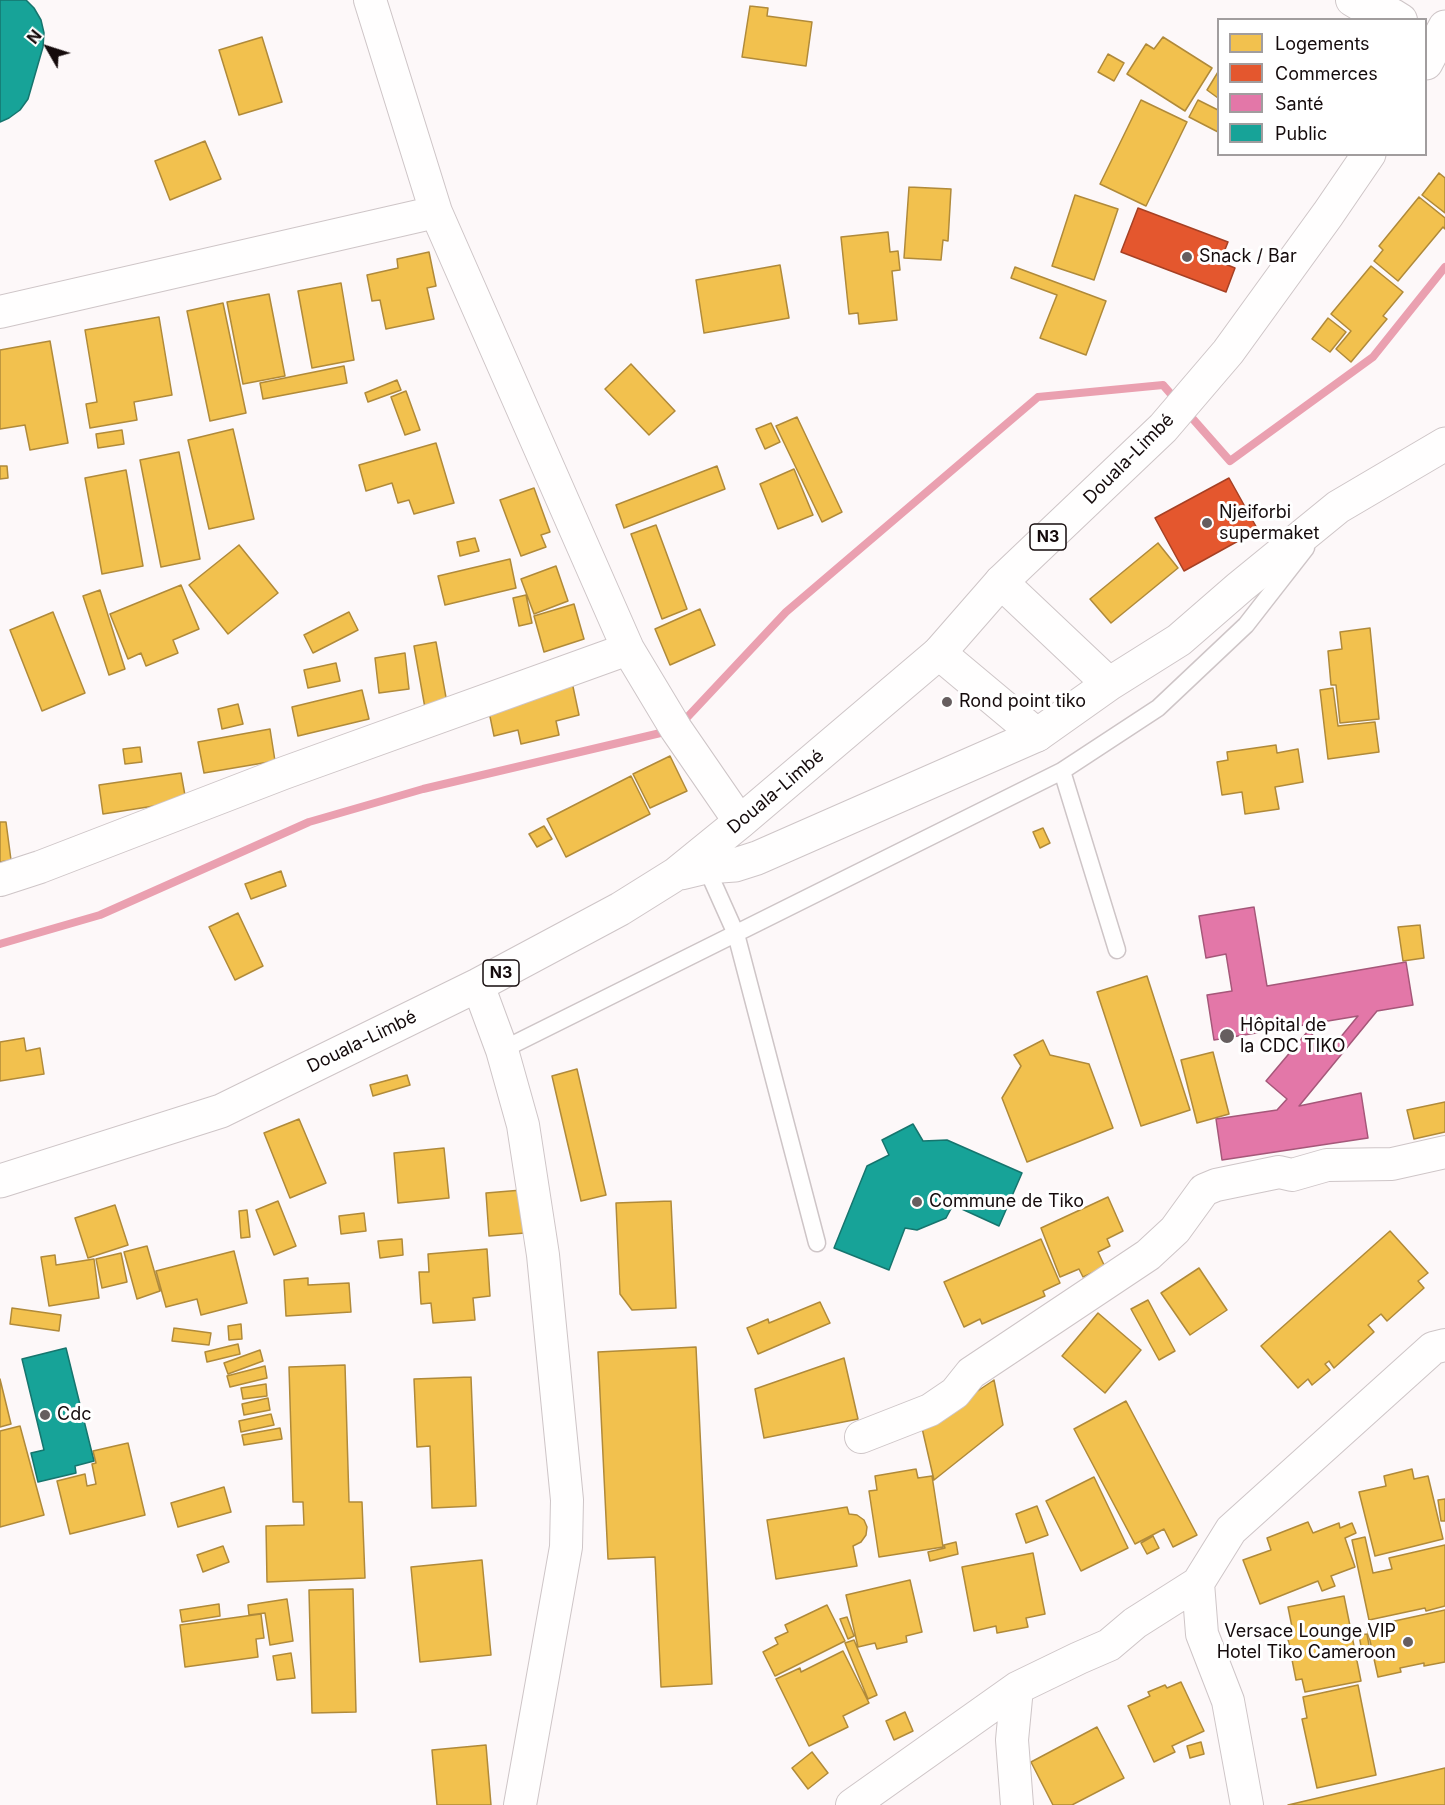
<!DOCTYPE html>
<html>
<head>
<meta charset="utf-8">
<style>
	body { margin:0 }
	#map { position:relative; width:1445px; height:1805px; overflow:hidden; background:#fdf8f9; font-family:Inter,sans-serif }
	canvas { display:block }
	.legend { position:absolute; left:1217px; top:18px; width:210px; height:138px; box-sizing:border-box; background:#fff; border:2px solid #a19d9e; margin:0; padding:8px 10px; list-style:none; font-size:18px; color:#150b0c }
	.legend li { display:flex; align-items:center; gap:12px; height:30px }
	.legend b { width:30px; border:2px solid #a19d9e }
	.north { position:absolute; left:18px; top:18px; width:60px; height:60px; -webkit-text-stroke:4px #fff; paint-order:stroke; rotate:309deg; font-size:16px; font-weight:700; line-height:24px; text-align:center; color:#150b0c }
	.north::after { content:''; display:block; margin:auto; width:21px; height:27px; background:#150b0c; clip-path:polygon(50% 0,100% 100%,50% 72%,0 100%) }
</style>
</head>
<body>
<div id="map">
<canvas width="1445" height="1805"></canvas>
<ul class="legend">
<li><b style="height:16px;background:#f2c14e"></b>Logements</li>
<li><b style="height:16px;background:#e4572e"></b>Commerces</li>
<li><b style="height:16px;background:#e377a8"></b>Santé</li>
<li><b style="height:16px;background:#17a398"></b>Public</li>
</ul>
<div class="north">N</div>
</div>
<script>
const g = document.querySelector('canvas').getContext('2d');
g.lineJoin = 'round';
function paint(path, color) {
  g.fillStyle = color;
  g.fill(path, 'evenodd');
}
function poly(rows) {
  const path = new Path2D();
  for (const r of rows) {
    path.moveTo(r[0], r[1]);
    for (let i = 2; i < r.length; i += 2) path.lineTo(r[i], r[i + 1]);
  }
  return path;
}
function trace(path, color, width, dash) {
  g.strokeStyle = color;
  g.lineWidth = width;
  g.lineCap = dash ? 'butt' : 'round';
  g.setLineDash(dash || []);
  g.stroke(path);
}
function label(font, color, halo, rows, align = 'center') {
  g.font = font + ' Inter,sans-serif';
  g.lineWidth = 6;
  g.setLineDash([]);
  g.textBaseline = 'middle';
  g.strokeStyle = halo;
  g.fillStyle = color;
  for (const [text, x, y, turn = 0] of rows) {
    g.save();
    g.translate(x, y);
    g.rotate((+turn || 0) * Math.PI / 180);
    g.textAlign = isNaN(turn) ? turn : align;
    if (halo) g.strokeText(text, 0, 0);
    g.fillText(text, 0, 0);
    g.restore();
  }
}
const homes = poly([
	[750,6,768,8,767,16,812,22,806,66,742,57,750,6],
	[262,37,282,102,239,115,219,50,262,37],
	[1163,37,1212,68,1185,111,1127,74,1146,44,1154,49,1163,37],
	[1108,54,1124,63,1114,81,1098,72,1108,54],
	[1218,72,1218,98,1207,90,1218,72],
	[1141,100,1187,122,1146,206,1100,184,1141,100],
	[1198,100,1218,110,1218,132,1189,117,1198,100],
	[205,141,221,179,170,200,155,161,205,141],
	[1439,173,1445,178,1445,213,1422,195,1439,173],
	[909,187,951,189,948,241,943,240,941,260,904,258,909,187],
	[1075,195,1118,209,1094,280,1052,266,1075,195],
	[1419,197,1445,218,1445,229,1443,227,1398,281,1374,261,1383,250,1379,246,1419,197],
	[888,232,890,252,898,251,900,270,892,271,897,320,859,324,858,313,849,314,841,237,888,232],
	[429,252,436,286,427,288,434,319,386,329,380,300,372,301,367,275,398,268,397,259,429,252],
	[780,265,789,318,704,333,696,280,780,265],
	[1371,266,1403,292,1383,316,1387,319,1351,362,1336,349,1351,331,1331,314,1371,266],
	[1015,267,1106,301,1086,355,1040,338,1057,295,1011,278,1015,267],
	[341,283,354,360,312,368,298,291,341,283],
	[269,294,285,376,243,384,227,302,269,294],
	[223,303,246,413,210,421,187,311,223,303],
	[159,317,172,395,134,402,137,420,90,428,86,404,97,402,85,330,159,317],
	[1328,318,1346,332,1330,352,1312,339,1328,318],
	[50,341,68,443,30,450,25,425,0,429,0,350,50,341],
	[631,364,675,411,649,435,605,389,631,364],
	[344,366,347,383,263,399,260,383,344,366],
	[397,380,401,390,368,402,365,393,397,380],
	[406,391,420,430,405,435,391,397,406,391],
	[797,417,842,512,822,522,776,426,797,417],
	[771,423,780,442,765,449,756,429,771,423],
	[233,429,254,519,209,529,188,440,233,429],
	[122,430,124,444,98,448,96,434,122,430],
	[436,443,454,503,414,514,409,500,398,503,392,483,366,491,359,465,436,443],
	[179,452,200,559,161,567,140,460,179,452],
	[0,466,7,466,8,478,0,479,0,466],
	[717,466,725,489,624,528,616,505,717,466],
	[794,469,813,515,778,529,760,484,794,469],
	[126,470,143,566,102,574,85,478,126,470],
	[534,488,550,532,541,535,546,547,521,556,500,500,534,488],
	[656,525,687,609,662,619,631,534,656,525],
	[475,538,479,551,460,556,457,542,475,538],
	[1158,543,1178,568,1111,623,1090,599,1158,543],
	[239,545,278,593,228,634,189,585,239,545],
	[510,559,516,588,445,605,438,576,510,559],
	[556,566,568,601,534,614,521,579,556,566],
	[181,585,199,629,173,640,178,653,146,666,141,653,128,659,110,614,181,585],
	[100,590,125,669,109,675,83,596,100,590],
	[526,595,532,623,519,626,513,598,526,595],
	[574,604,584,639,544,652,534,616,574,604],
	[700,609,715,645,670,665,655,629,700,609],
	[53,612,85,693,42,711,10,630,53,612],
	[349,612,358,630,313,653,304,635,349,612],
	[1370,628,1379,719,1340,723,1336,685,1331,685,1328,651,1342,649,1340,632,1370,628],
	[436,642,447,703,425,708,414,646,436,642],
	[405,653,409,689,379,693,375,658,405,653],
	[336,663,340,681,308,688,304,670,336,663],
	[572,682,579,715,556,721,559,735,521,744,518,730,494,736,487,702,572,682],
	[1333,688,1338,726,1375,722,1379,752,1328,759,1320,690,1333,688],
	[362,690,369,719,298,736,292,707,362,690],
	[238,704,243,724,222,729,218,709,238,704],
	[270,729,275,761,204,773,198,742,270,729],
	[1276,745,1277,753,1298,749,1303,782,1275,787,1279,809,1245,814,1242,792,1222,795,1217,762,1228,760,1227,752,1276,745],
	[140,747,142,762,125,764,123,749,140,747],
	[670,756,687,791,650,808,633,774,670,756],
	[181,773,186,801,103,814,99,785,181,773],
	[631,776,650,814,566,857,547,819,631,776],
	[0,822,6,822,11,860,0,862,0,822],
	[544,826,552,839,537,847,529,834,544,826],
	[1043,828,1050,843,1040,848,1033,832,1043,828],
	[281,871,286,886,251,899,245,884,281,871],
	[238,913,263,966,235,980,209,927,238,913],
	[1420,925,1424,958,1403,961,1398,927,1420,925],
	[1147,976,1190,1110,1141,1126,1097,992,1147,976],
	[24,1038,26,1051,40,1048,44,1074,0,1081,0,1042,24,1038],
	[1043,1040,1050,1055,1089,1064,1113,1128,1027,1162,1002,1098,1021,1066,1014,1055,1043,1040],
	[1213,1052,1229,1114,1197,1123,1181,1060,1213,1052],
	[577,1069,606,1195,581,1201,552,1076,577,1069],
	[407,1075,410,1085,373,1096,370,1085,407,1075],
	[1445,1102,1445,1132,1414,1139,1407,1110,1445,1102],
	[299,1119,326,1183,290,1198,264,1133,299,1119],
	[444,1148,449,1198,398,1203,394,1153,444,1148],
	[522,1190,525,1233,489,1236,486,1193,522,1190],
	[1108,1197,1123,1231,1107,1239,1110,1246,1098,1252,1105,1267,1083,1277,1079,1269,1060,1277,1041,1228,1108,1197],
	[278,1201,296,1246,274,1255,256,1210,278,1201],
	[671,1201,676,1308,632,1310,620,1294,616,1203,671,1201],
	[115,1205,128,1245,88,1258,75,1218,115,1205],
	[247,1210,250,1237,241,1238,239,1211,247,1210],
	[364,1213,366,1231,341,1234,339,1216,364,1213],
	[1390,1231,1428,1273,1418,1281,1424,1288,1387,1321,1381,1314,1368,1325,1374,1332,1334,1368,1329,1361,1325,1364,1330,1370,1312,1385,1308,1379,1298,1388,1261,1346,1390,1231],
	[402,1239,403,1255,380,1258,378,1241,402,1239],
	[1041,1239,1060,1283,1043,1291,1045,1296,982,1324,980,1319,964,1327,944,1282,1041,1239],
	[147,1246,160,1291,137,1299,124,1252,147,1246],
	[487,1249,490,1296,473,1298,475,1320,433,1323,431,1303,421,1304,419,1272,429,1272,428,1254,487,1249],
	[234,1251,247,1303,201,1315,197,1299,166,1307,156,1271,234,1251],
	[121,1253,127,1282,102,1288,96,1259,121,1253],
	[55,1255,56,1265,94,1259,99,1298,49,1306,41,1257,55,1255],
	[1199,1268,1227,1310,1190,1335,1161,1293,1199,1268],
	[308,1278,308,1285,349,1283,351,1312,286,1316,284,1280,308,1278],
	[1148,1300,1175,1351,1159,1360,1131,1309,1148,1300],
	[820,1302,830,1323,758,1354,747,1328,768,1319,769,1323,820,1302],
	[12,1308,61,1315,59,1331,10,1324,12,1308],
	[1098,1313,1141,1350,1105,1393,1062,1356,1098,1313],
	[241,1324,242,1339,229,1340,228,1326,241,1324],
	[174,1328,211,1333,209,1345,172,1341,174,1328],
	[238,1344,240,1354,207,1362,205,1352,238,1344],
	[696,1347,712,1684,661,1687,655,1557,608,1559,598,1352,696,1347],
	[260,1350,263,1361,228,1374,224,1363,260,1350],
	[844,1358,858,1419,764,1438,755,1389,844,1358],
	[345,1365,349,1502,362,1502,365,1578,267,1582,266,1526,304,1525,303,1502,293,1502,289,1367,345,1365],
	[265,1366,267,1378,230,1387,227,1376,265,1366],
	[471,1377,476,1506,432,1508,430,1446,417,1447,414,1379,471,1377],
	[0,1379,11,1424,0,1427,0,1379],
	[994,1380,1003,1425,934,1480,922,1428,994,1380],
	[266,1384,267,1396,243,1399,241,1388,266,1384],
	[268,1398,270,1410,244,1415,242,1404,268,1398],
	[1126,1401,1197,1535,1173,1547,1164,1529,1135,1544,1074,1429,1126,1401],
	[271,1414,274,1425,241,1432,239,1421,271,1414],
	[20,1426,44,1515,0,1527,0,1431,20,1426],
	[280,1428,282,1439,244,1445,242,1435,280,1428],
	[128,1443,145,1515,70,1534,57,1481,85,1474,87,1486,96,1484,92,1464,96,1463,93,1451,128,1443],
	[916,1469,918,1478,932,1476,943,1547,879,1557,869,1491,877,1490,875,1476,916,1469],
	[1412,1469,1414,1479,1428,1476,1443,1539,1375,1556,1359,1492,1386,1486,1384,1476,1412,1469],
	[1094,1477,1128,1548,1081,1571,1046,1501,1094,1477],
	[224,1487,231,1512,178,1527,171,1503,224,1487],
	[1445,1499,1445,1521,1441,1521,1438,1500,1445,1499],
	[1037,1506,1048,1535,1026,1543,1016,1514,1037,1506],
	[847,1507,849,1514,857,1515,864,1520,867,1527,866,1535,861,1542,853,1546,857,1566,776,1579,767,1520,847,1507],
	[1308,1522,1313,1533,1339,1523,1340,1528,1352,1523,1356,1533,1345,1538,1355,1567,1331,1576,1335,1586,1322,1591,1318,1581,1260,1604,1243,1560,1271,1550,1267,1538,1308,1522],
	[1153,1536,1159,1548,1147,1554,1141,1543,1153,1536],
	[1365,1537,1373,1573,1392,1569,1389,1558,1445,1545,1445,1606,1426,1611,1425,1608,1369,1620,1352,1540,1365,1537],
	[956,1542,958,1554,930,1561,928,1552,945,1548,944,1545,956,1542],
	[223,1546,229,1562,203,1572,197,1555,223,1546],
	[1033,1553,1045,1614,1026,1618,1028,1627,997,1633,996,1626,974,1631,962,1567,1033,1553],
	[482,1560,491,1655,420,1662,411,1567,482,1560],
	[910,1580,922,1632,906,1636,907,1642,877,1649,875,1643,858,1647,846,1595,910,1580],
	[353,1589,356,1712,312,1713,309,1590,353,1589],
	[1344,1596,1361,1681,1305,1692,1302,1679,1296,1680,1286,1629,1292,1627,1288,1607,1344,1596],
	[287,1599,293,1641,270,1645,265,1613,249,1615,248,1605,287,1599],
	[219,1604,220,1616,182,1622,180,1610,219,1604],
	[827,1605,845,1641,775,1676,763,1652,778,1644,775,1638,788,1632,785,1625,827,1605],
	[1445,1610,1445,1662,1424,1666,1424,1663,1400,1668,1401,1672,1378,1677,1367,1627,1445,1610],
	[261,1614,264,1638,256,1639,258,1657,185,1667,180,1625,261,1614],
	[847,1617,854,1636,848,1639,840,1619,847,1617],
	[1367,1634,1370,1651,1362,1652,1359,1635,1367,1634],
	[854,1640,877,1695,868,1699,845,1643,854,1640],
	[843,1651,869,1703,843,1716,848,1727,809,1746,776,1679,800,1668,801,1672,843,1651],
	[291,1653,295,1678,277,1680,273,1656,291,1653],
	[1181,1682,1204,1731,1172,1746,1175,1752,1154,1762,1128,1706,1150,1696,1148,1692,1165,1685,1167,1688,1181,1682],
	[1358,1685,1376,1775,1317,1788,1302,1719,1307,1718,1303,1697,1358,1685],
	[905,1712,913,1731,894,1740,886,1721,905,1712],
	[1097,1727,1124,1778,1072,1805,1053,1805,1031,1762,1097,1727],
	[1201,1742,1204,1754,1190,1758,1187,1746,1201,1742],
	[486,1745,491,1805,437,1805,432,1750,486,1745],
	[812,1752,828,1773,808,1789,792,1768,812,1752],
	[1445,1768,1445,1805,1288,1805,1445,1768]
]);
paint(homes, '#f2c14e');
trace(homes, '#b08a3a', 1.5);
const shops = poly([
	[1138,208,1228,242,1220,262,1235,268,1226,292,1121,252,1138,208],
	[1229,478,1258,530,1184,571,1155,518,1229,478]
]);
paint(shops, '#e4572e');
trace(shops, '#a64024', 1.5);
const health = poly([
	[1254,907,1267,986,1406,962,1413,1005,1377,1011,1299,1106,1361,1093,1368,1138,1222,1160,1216,1119,1277,1110,1287,1099,1266,1081,1308,1031,1330,1050,1358,1016,1214,1040,1207,995,1232,991,1226,954,1206,958,1199,916,1254,907]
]);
paint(health, '#e377a8');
trace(health, '#a55779', 1.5);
const public = poly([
	[0,0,26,0,34,8,41,20,44,33,43,47,28,99,20,110,9,118,0,122,0,0],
	[913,1124,923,1141,947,1140,1022,1173,999,1226,953,1205,946,1218,917,1230,905,1228,889,1270,834,1248,867,1166,889,1155,882,1140,913,1124],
	[66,1348,94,1461,75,1466,76,1473,38,1482,31,1453,44,1450,22,1359,66,1348]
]);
paint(public, '#17a398');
trace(public, '#16756e', 1.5);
trace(poly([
	[1185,410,1230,461,1373,357,1445,267],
	[680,725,786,612,1038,397,1163,385,1177,401],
	[0,944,100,915,309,822,423,789,669,731]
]), '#eaa0b0', 8);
const lane = poly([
	[1062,771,1117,950],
	[706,867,736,934,817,1243],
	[502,1050,1062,771,1158,708,1246,625,1306,548]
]);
const street = poly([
	[370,0,436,212,628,649,676,729,740,822],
	[1352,0,1367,9,1393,15,1401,20],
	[0,312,436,212],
	[0,880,40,867,284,773,628,649],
	[478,985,502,1050,523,1125,543,1255,567,1500,566,1547,520,1805],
	[861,1437,930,1410,955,1393,971,1373,1148,1255,1175,1230,1204,1190,1216,1185,1279,1172,1292,1175,1327,1165,1392,1164,1445,1152],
	[1198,1583,1202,1634,1228,1701,1247,1805],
	[852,1805,1017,1688,1079,1658,1109,1645,1135,1623,1198,1583,1231,1530,1433,1348,1445,1345],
	[1017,1805,1012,1740,1017,1688]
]);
const secondary = poly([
	[1001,582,1109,684],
	[939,653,1037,735,1109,684,1179,640,1240,587,1338,507,1445,444]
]);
const highway = poly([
	[1426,63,1445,27],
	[681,873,706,867,735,865,757,858,1037,735],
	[0,1181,221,1111,478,985,620,909,676,874,740,822,939,653,1001,582,1163,428,1228,352,1328,214,1369,154]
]);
trace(lane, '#cec5c7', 19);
trace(street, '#cec5c7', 34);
trace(secondary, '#cec5c7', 35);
trace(highway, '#cec5c7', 35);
trace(lane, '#fffefe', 16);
trace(street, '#fffefe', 32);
trace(secondary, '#fffefe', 33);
trace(highway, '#fffefe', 33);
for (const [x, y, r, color] of [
	[1187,257,6,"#665e5f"],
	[1207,523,6,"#665e5f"],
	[947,702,6,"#665e5f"],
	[1227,1036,8,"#665e5f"],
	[917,1202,6,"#665e5f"],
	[45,1415,6,"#665e5f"],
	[1408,1642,6,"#665e5f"]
]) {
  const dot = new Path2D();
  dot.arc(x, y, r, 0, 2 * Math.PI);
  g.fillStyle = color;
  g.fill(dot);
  trace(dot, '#fff', 2);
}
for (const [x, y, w] of [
	[1048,537,36],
	[501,973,36]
]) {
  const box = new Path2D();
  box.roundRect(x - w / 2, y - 13, w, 26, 4.5);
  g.fillStyle = '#fff';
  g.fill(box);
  trace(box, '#150b0c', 1.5);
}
label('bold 16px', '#150b0c', null, [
	["N3",1048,537],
	["N3",501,973]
]);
label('18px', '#150b0c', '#fff', [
	["Snack / Bar",1199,257],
	["Njeiforbi",1219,513],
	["supermaket",1219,534],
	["Rond point tiko",959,702],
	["Hôpital de",1240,1026],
	["la CDC TIKO",1240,1047],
	["Commune de Tiko",929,1202],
	["Cdc",57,1415],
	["Versace Lounge VIP",1396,1632,"right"],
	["Hotel Tiko Cameroon",1396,1653,"right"]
], 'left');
label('18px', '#150b0c', '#fff', [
	["Douala-Limbé",1129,459,-45],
	["Douala-Limbé",776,792,-40],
	["Douala-Limbé",362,1042,-26]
]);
</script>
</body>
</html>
